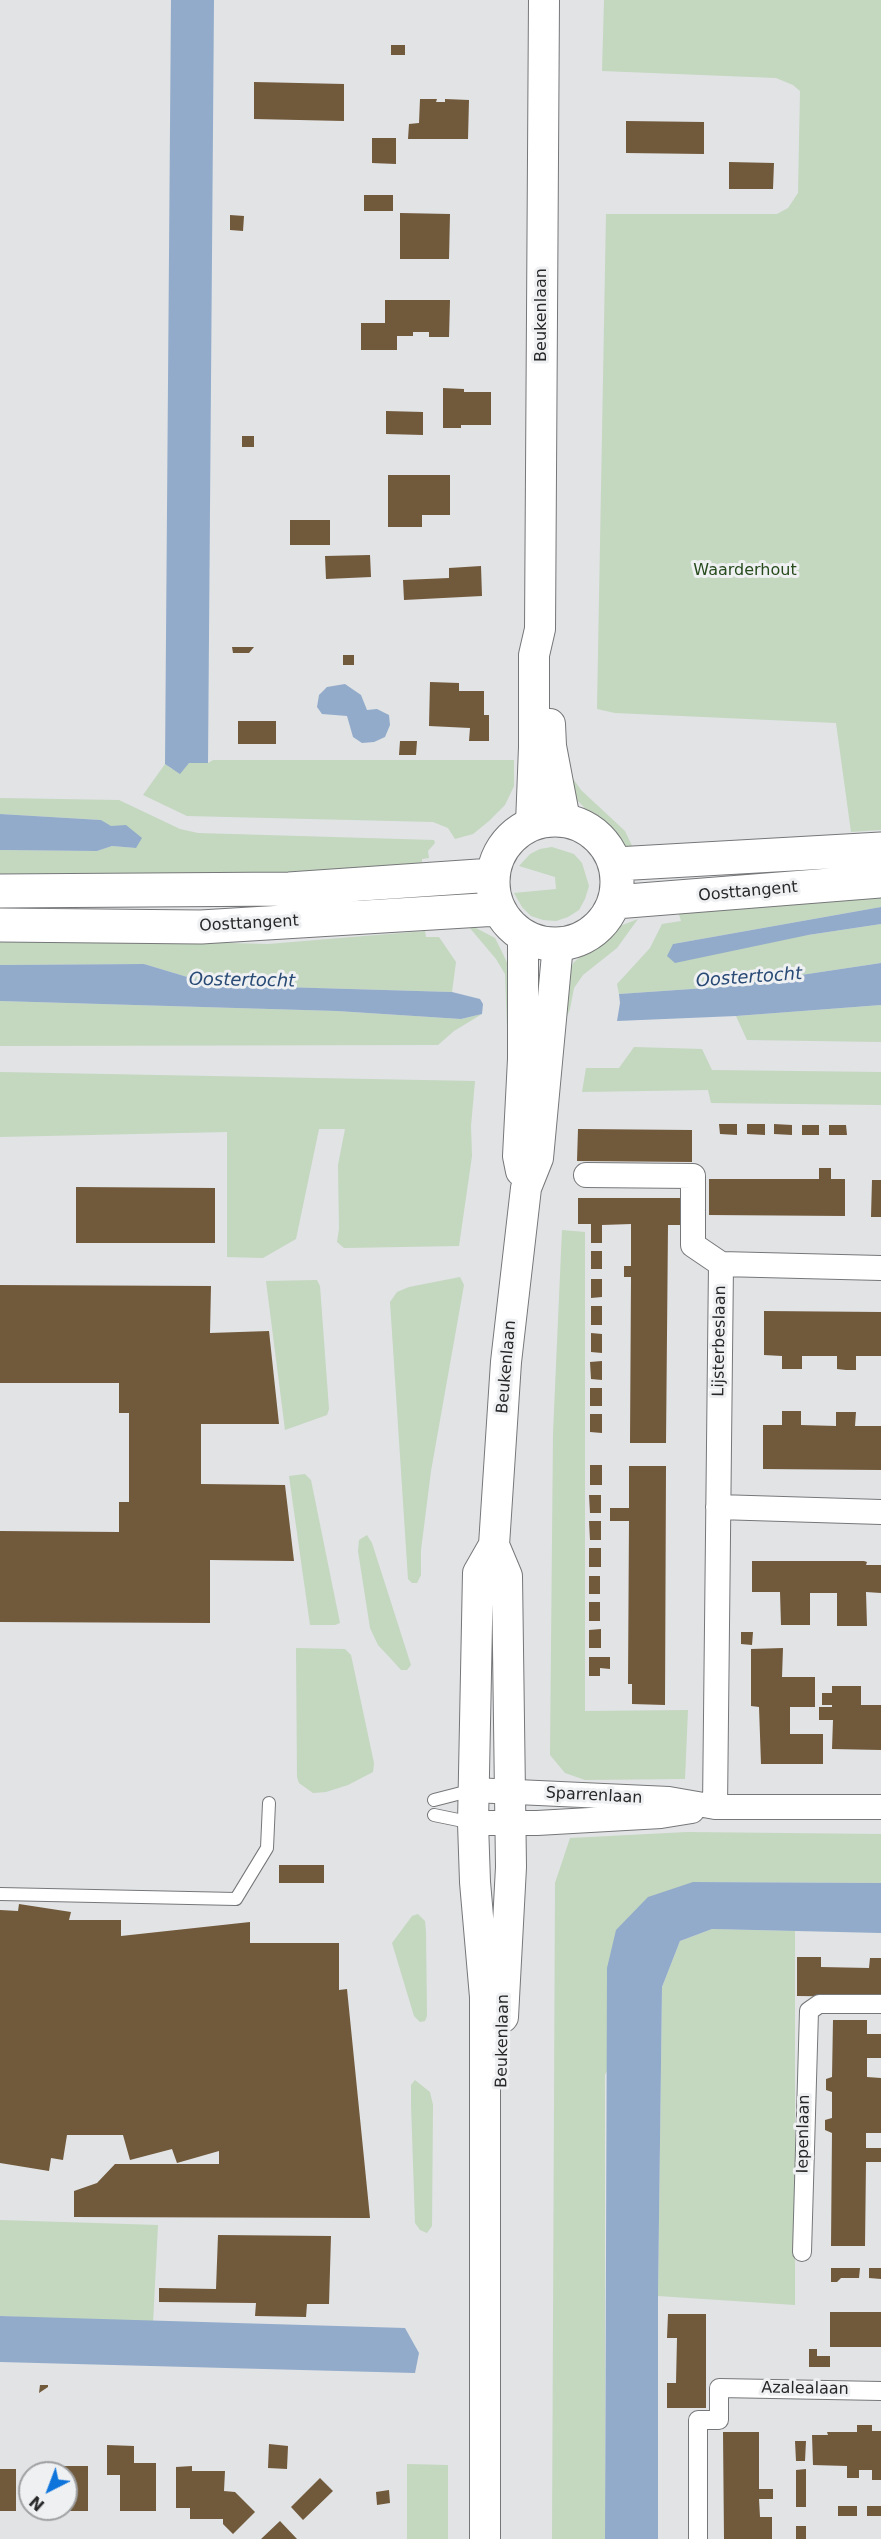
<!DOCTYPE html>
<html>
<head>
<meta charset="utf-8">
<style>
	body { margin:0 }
	#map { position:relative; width:881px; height:2539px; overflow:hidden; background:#e1e3e5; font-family:"DejaVu Sans",sans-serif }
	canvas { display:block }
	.north { position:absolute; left:18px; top:2461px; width:60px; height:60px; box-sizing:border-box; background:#eef0f2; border:2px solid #9fa0a2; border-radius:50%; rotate:222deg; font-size:16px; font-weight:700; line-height:24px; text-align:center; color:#282829 }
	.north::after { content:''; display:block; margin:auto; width:21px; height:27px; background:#0d74dc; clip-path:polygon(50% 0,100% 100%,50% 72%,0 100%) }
</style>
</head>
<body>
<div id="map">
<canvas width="881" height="2539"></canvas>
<div class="north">N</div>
</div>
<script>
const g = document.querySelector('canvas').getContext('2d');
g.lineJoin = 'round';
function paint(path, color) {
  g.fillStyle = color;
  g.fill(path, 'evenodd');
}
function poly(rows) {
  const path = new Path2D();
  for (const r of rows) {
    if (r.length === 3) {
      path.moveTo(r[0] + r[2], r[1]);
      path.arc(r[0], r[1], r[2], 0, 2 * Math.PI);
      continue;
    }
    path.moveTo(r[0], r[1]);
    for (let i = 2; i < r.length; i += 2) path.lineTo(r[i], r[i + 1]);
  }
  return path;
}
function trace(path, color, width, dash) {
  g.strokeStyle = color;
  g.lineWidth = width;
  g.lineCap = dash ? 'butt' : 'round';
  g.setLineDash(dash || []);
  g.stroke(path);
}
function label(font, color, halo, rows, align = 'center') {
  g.font = font + ' "DejaVu Sans",sans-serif';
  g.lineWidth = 6;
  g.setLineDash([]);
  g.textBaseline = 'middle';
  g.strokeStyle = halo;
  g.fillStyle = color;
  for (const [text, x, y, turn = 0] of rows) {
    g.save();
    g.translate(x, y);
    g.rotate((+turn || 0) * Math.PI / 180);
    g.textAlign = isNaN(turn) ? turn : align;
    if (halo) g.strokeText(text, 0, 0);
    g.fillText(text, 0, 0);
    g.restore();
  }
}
paint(poly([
	[604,0,881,0,881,830,851,832,836,723,615,713,597,709,606,214,777,214,788,208,798,193,800,91,793,85,776,78,602,71],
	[213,760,514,760,514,786,505,805,489,821,473,834,455,839,448,828,433,822,187,816,143,795,165,764,172,769,189,763,208,763],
	[569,773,581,790,625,831,634,850,619,843,575,798],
	[0,798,119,800,180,829,198,833,434,840,435,843,428,851,429,858,422,859,422,870,335,875,0,878,0,850,97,851,112,846,136,848,101,820,0,814],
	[552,847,574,854,582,863,589,886,585,899,579,910,568,917,556,921,543,920,531,916,522,907,514,893,556,889,555,877,519,866,530,854,540,849],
	[881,890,881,907,673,944,808,935,881,924,881,963,721,987,619,994,617,984,650,948,662,924,681,921,678,911],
	[638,919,617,948,583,975,574,988,570,1009,563,1026,565,978,574,962,620,926],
	[469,927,476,928,495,938,503,954,509,967,514,1027,507,1028,505,974,496,959],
	[425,931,426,937,439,937,456,962,452,992,214,985,144,964,0,965,0,937,268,944],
	[0,1001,337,1011,461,1019,482,1014,454,1031,438,1045,0,1046],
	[881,1005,881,1042,747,1040,736,1016],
	[634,1047,702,1049,712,1070,881,1072,881,1105,711,1103,708,1090,582,1092,586,1068,619,1068],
	[0,1072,475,1081,471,1126,472,1156,459,1246,344,1248,337,1242,339,1229,338,1165,345,1129,319,1129,296,1239,263,1258,227,1257,227,1132,0,1137],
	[562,1230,585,1232,585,1711,688,1710,685,1779,585,1780,565,1773,550,1755,553,1433],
	[460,1277,464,1285,431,1471,421,1550,421,1575,417,1583,412,1583,408,1579,390,1302,397,1292,409,1287],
	[317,1280,320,1286,329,1409,327,1415,285,1430,266,1281],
	[305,1474,311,1480,340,1623,335,1625,310,1625,289,1476],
	[367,1535,372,1543,411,1665,407,1670,401,1670,392,1660,378,1645,370,1628,358,1551,359,1540],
	[296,1648,345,1649,351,1655,374,1763,373,1772,348,1785,326,1792,313,1793,299,1783,297,1777],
	[687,1832,881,1834,881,1883,693,1882,605,2075,605,2539,552,2539,555,1883,570,1838],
	[418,1914,425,1921,426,1932,427,2016,425,2021,420,2022,414,2016,392,1943,412,1916],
	[712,1929,795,1931,795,2305,658,2296,662,1987,680,1941],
	[415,2080,430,2092,433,2105,432,2226,427,2233,420,2230,415,2223,411,2104,411,2085],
	[0,2220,158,2225,153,2323,0,2316],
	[407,2464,448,2465,448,2539,407,2539]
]), '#c4d7bf');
paint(poly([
	[171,0,214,0,208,763,189,763,180,774,165,764],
	[345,684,361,695,367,710,377,709,389,715,390,725,385,737,374,742,362,743,353,737,347,716,322,714,317,707,319,695,327,687],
	[0,814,101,820,111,826,126,825,142,838,136,848,112,846,97,851,0,850],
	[881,907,881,924,808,935,675,963,667,956,673,944],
	[881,963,881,1005,736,1016,617,1021,620,1003,619,994,721,987],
	[144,964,214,985,452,992,480,999,483,1004,482,1014,461,1019,337,1011,0,1001,0,965],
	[693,1882,881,1883,881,1933,712,1929,680,1941,662,1987,658,2296,658,2539,605,2539,607,1968,616,1930,648,1897],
	[0,2316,405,2328,419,2353,415,2373,0,2362]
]), '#92abca');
paint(poly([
	[391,45,405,45,405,55,391,55],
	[254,82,344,84,344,121,254,119],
	[420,99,437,99,436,102,445,102,445,99,469,100,468,139,408,139,409,124,419,123],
	[626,121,704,122,704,154,626,153],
	[372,138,396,138,396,164,372,163],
	[729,162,774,163,773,189,729,189],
	[364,195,393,195,393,211,364,211],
	[400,213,450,214,449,259,400,259],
	[230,215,244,216,243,231,230,230],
	[385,300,450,300,449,337,429,337,429,332,413,332,413,336,397,336,397,350,361,350,361,323,385,323],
	[443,388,464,389,464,392,491,392,491,425,461,425,461,428,443,428],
	[386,411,423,412,423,435,386,434],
	[242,436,254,436,254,447,242,447],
	[388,475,450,475,450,515,422,515,422,527,388,527],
	[290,520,330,520,330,545,290,545],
	[370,555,371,577,326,579,325,556],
	[481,566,482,596,404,600,403,580,449,578,449,568],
	[232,647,254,647,249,653,233,653],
	[343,655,354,655,354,665,343,665],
	[430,682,459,683,459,691,484,691,484,715,489,715,489,741,469,741,470,728,429,726],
	[238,721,276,721,276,744,238,744],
	[400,741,417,741,416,755,399,755],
	[719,1124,737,1124,737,1135,720,1134],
	[747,1124,765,1124,765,1135,747,1134],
	[774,1124,792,1125,792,1135,774,1134],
	[802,1125,819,1125,819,1135,802,1135],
	[829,1125,846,1125,847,1135,829,1135],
	[578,1129,692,1130,692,1162,577,1161],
	[819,1168,831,1168,831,1179,845,1179,845,1216,709,1215,709,1179,819,1179],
	[872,1180,881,1180,881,1217,871,1217],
	[76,1187,215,1188,215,1243,76,1243],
	[578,1198,686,1198,686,1225,668,1225,666,1443,630,1443,631,1279,631,1277,624,1277,624,1266,631,1266,631,1224,602,1225,602,1243,591,1243,591,1224,578,1224],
	[591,1251,602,1251,602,1269,591,1269],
	[591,1279,602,1279,602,1297,591,1298],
	[0,1285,211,1286,210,1333,269,1331,279,1424,201,1424,201,1484,285,1485,294,1561,210,1560,210,1623,0,1622,0,1531,119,1532,119,1502,129,1502,129,1413,119,1413,119,1383,0,1383],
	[591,1306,602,1306,602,1325,591,1325],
	[764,1311,881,1312,881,1356,856,1356,856,1370,846,1370,837,1369,837,1356,802,1356,802,1369,782,1369,782,1356,764,1355],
	[591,1333,602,1334,602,1353,591,1352],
	[602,1361,602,1380,591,1379,590,1362],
	[590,1388,602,1388,602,1406,590,1406],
	[782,1411,801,1411,801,1425,836,1426,836,1412,856,1412,855,1426,881,1426,881,1470,763,1469,763,1425,782,1425],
	[590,1414,602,1414,602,1433,590,1432],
	[590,1465,602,1465,602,1485,590,1485],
	[629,1466,666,1466,665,1705,632,1704,632,1684,628,1684,629,1521,610,1521,610,1508,629,1508],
	[589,1495,601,1495,601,1513,590,1513],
	[589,1521,601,1521,601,1540,590,1540],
	[589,1548,601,1548,601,1567,589,1567],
	[752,1561,864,1561,867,1562,866,1565,881,1565,881,1593,866,1592,867,1626,837,1626,837,1593,810,1593,810,1625,781,1625,780,1592,752,1592],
	[589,1576,600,1576,600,1594,589,1594],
	[589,1602,600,1602,600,1621,589,1621],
	[601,1629,601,1648,589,1648,589,1630],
	[741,1632,753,1632,752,1645,741,1644],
	[783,1648,782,1677,815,1677,815,1707,790,1707,790,1734,823,1734,823,1764,761,1764,759,1707,751,1706,751,1649],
	[589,1657,610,1657,610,1669,600,1668,600,1676,589,1676],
	[832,1686,861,1686,861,1705,881,1705,881,1750,832,1749,833,1720,819,1720,819,1707,832,1707,832,1705,822,1705,822,1693,832,1693],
	[279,1865,324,1865,324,1883,279,1883],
	[19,1904,71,1912,69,1920,121,1920,121,1936,250,1922,250,1943,339,1943,339,1990,347,1989,370,2218,74,2217,74,2191,97,2183,115,2164,219,2164,219,2151,177,2163,172,2149,130,2160,123,2135,67,2135,63,2160,51,2158,49,2171,0,2163,0,1910,18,1911],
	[797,1957,821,1957,821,1967,869,1968,870,1958,881,1958,881,1997,797,1996],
	[833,2020,867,2020,867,2034,881,2034,881,2058,867,2058,867,2077,881,2078,881,2133,866,2133,866,2148,881,2148,881,2162,866,2162,865,2246,831,2246,832,2133,825,2130,825,2120,832,2118,832,2092,826,2090,826,2079,832,2077],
	[218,2235,331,2236,329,2304,307,2304,306,2317,255,2316,256,2303,159,2302,159,2288,216,2289],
	[831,2268,860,2268,859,2278,841,2278,837,2282,831,2282],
	[869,2268,881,2268,881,2279,869,2278],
	[830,2312,881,2312,881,2347,830,2347],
	[668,2314,706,2314,706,2408,667,2408,667,2383,676,2383,677,2338,667,2338],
	[809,2349,817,2349,817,2356,830,2356,830,2367,809,2367],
	[40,2385,48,2385,48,2387,39,2393],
	[857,2425,872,2425,872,2431,881,2431,881,2480,872,2480,872,2470,859,2470,859,2478,847,2478,847,2466,813,2465,812,2435,828,2435,827,2432,857,2432],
	[723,2432,759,2432,759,2489,773,2489,773,2499,759,2499,760,2517,772,2517,772,2539,724,2539],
	[795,2441,806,2441,805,2461,796,2461],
	[269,2444,288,2446,287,2469,268,2468],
	[107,2445,134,2446,134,2463,156,2463,156,2511,120,2511,120,2475,107,2475],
	[43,2466,88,2466,88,2511,66,2511,66,2473,43,2473],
	[192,2466,192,2471,225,2471,224,2491,235,2492,255,2512,233,2534,223,2524,223,2519,190,2519,190,2508,176,2508,176,2467],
	[0,2469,16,2469,16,2511,0,2511],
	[806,2469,806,2507,796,2507,796,2470],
	[320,2478,333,2491,303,2520,291,2507],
	[389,2490,390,2503,377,2505,376,2492],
	[838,2506,857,2506,857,2516,838,2516],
	[867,2506,881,2506,881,2516,867,2516],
	[280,2521,297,2539,261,2539],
	[796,2526,806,2526,806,2539,796,2539]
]), '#71593b');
const service = poly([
	[434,1800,473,1790],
	[434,1815,473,1823],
	[0,1894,236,1899,267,1848,269,1803]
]);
const pedestrian = poly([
	[802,2252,809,2011,819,2004,881,2004],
	[698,2539,698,2420,719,2420,719,2388,881,2391]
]);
const minor = poly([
	[586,1175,693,1176,693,1245,721,1264],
	[718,1507,881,1512],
	[473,1790,669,1799,715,1807,881,1807],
	[715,1807,721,1264,881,1268],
	[473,1823,537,1823,661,1816,692,1811]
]);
const tertiary = poly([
	[550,724,551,746,565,820],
	[531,824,534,747,534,655,540,629,544,0],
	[521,1171,518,1156,523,1059,523,935],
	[494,1545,507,1576,511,1867,503,2017],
	[485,2539,485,1997,475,1882,473,1823,478,1573,494,1545,506,1362,526,1188,538,1158,558,944]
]);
const secondary = poly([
	[555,882,62],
	[616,864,881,849],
	[0,891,289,889,493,875],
	[615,902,881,881],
	[0,925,201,927,498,909]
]);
trace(service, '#767779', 14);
trace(pedestrian, '#767779', 20);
trace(minor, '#767779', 26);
trace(tertiary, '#767779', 32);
trace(secondary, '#767779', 35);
trace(service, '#fff', 12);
trace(pedestrian, '#fff', 18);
trace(minor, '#fff', 24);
trace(tertiary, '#fff', 30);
trace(secondary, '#fff', 33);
label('16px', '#282829', '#eef0f2', [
	["Beukenlaan",542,315,-90],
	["Oosttangent",748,892,-5],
	["Oosttangent",249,924,-3],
	["Lijsterbeslaan",720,1341,-89],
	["Beukenlaan",507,1367,-85],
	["Sparrenlaan",594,1796,3],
	["Beukenlaan",503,2041,-89],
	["Iepenlaan",804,2134,-89],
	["Azalealaan",805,2389,1]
]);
label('16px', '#274b1d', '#eef0f2', [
	["Waarderhout",745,571]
]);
label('italic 18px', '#284a75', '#eef0f2', [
	["Oostertocht",749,978,-4],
	["Oostertocht",242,981,1]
]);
</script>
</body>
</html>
